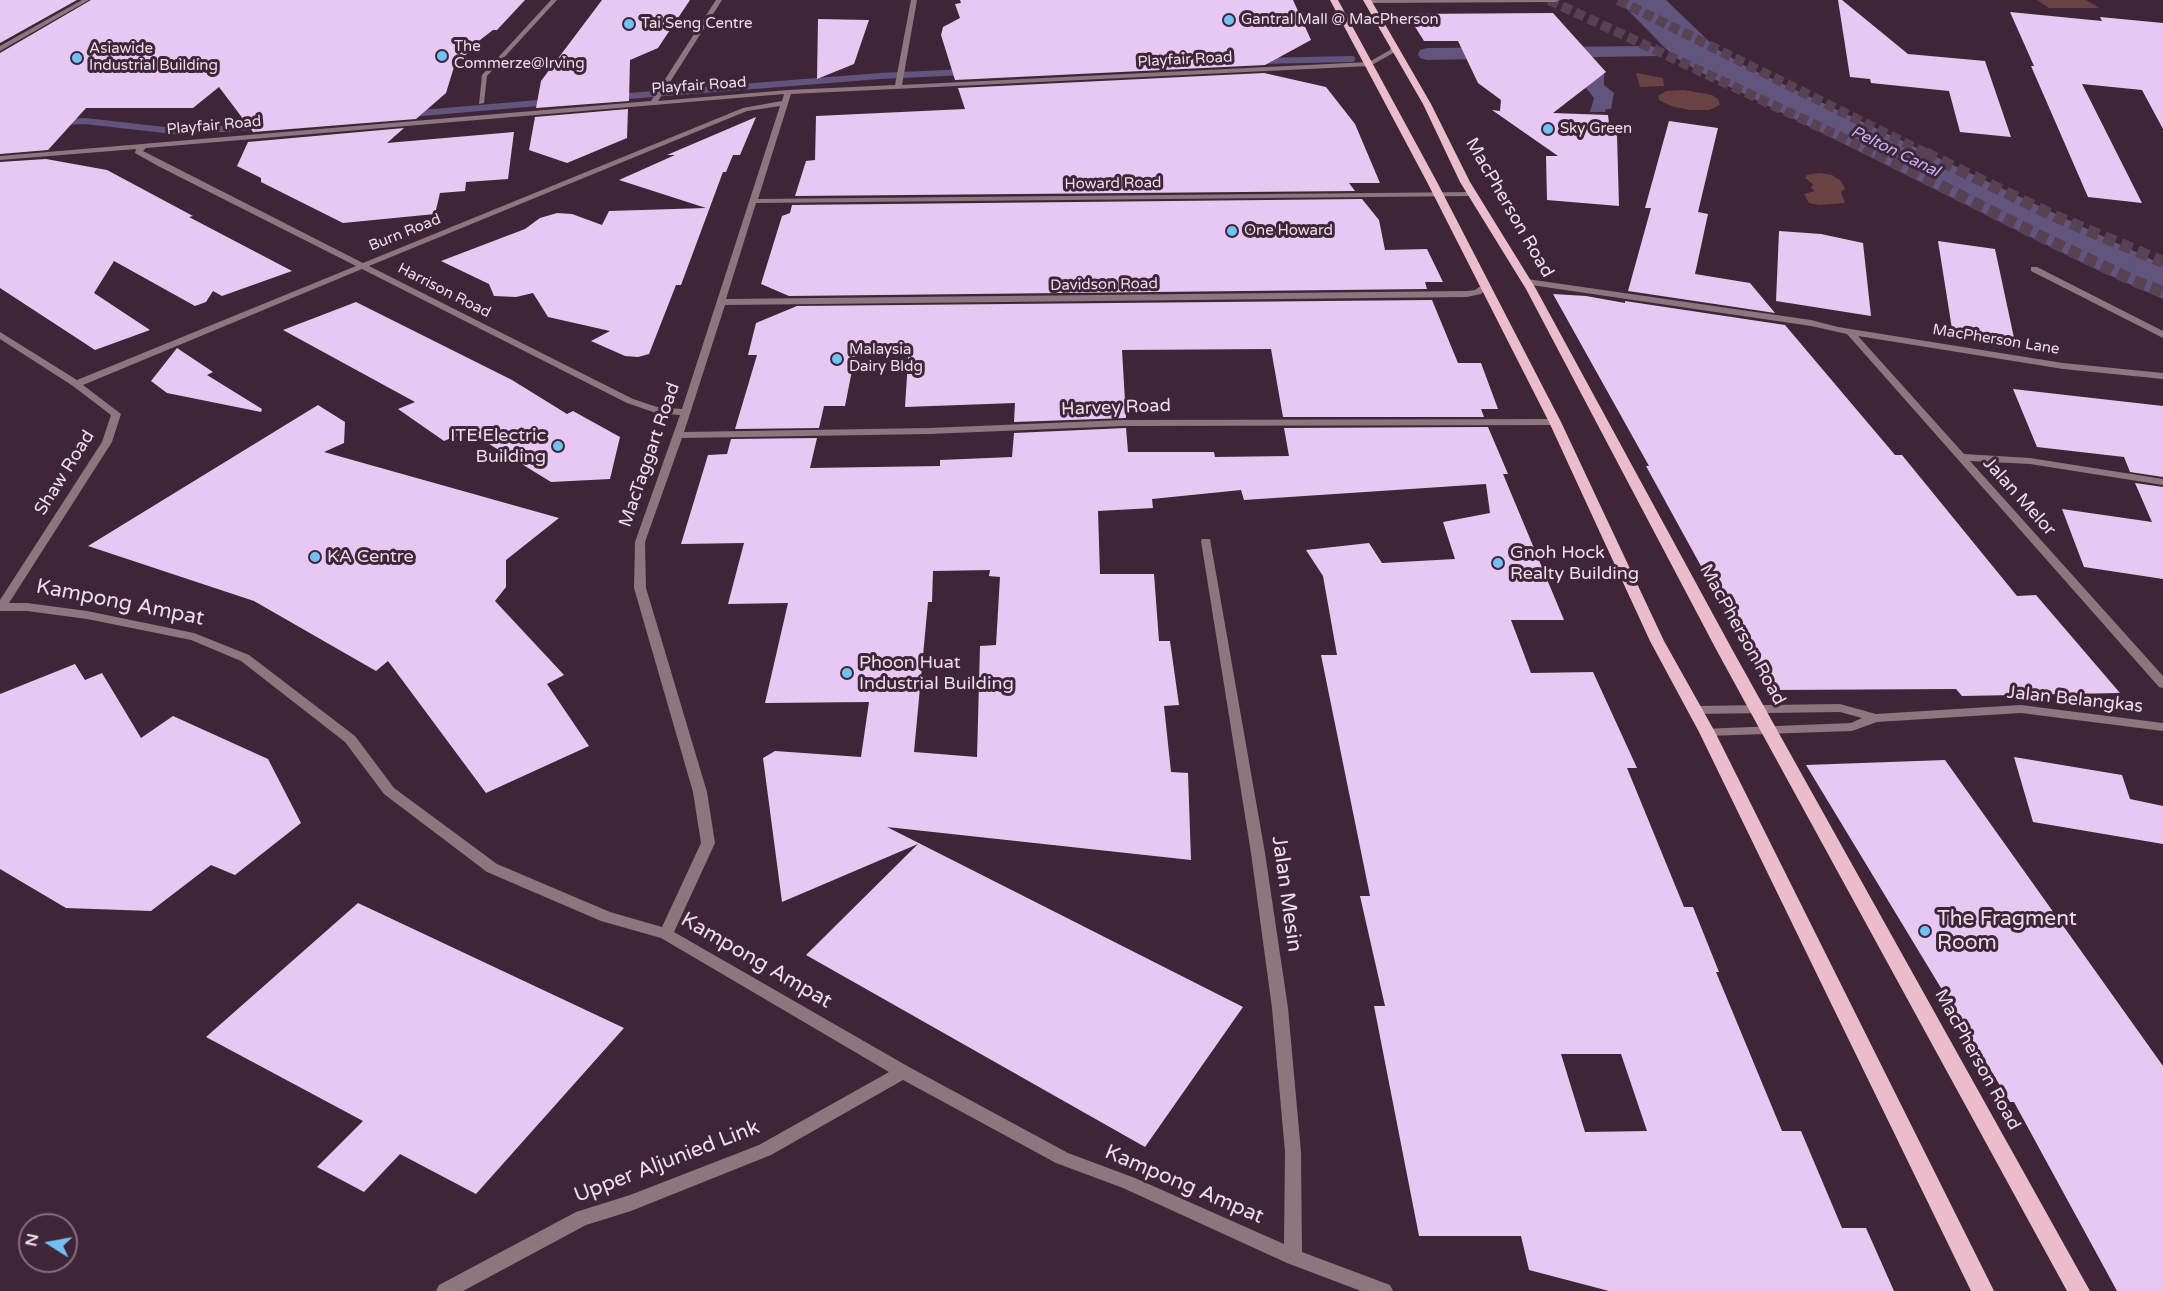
<!DOCTYPE html>
<html>
<head>
<meta charset="utf-8">
<style>
	body { margin:0 }
	#map { position:relative; width:2163px; height:1291px; overflow:hidden; background:#3e2638; font-family:"Varela Round",sans-serif }
	canvas { display:block }
	.north { position:absolute; left:18px; top:1213px; width:60px; height:60px; box-sizing:border-box; background:#3e2638; border:2px solid #846f7e; border-radius:50%; rotate:281deg; font-size:16px; font-weight:700; line-height:24px; text-align:center; color:#eddde8 }
	.north::after { content:''; display:block; margin:auto; width:21px; height:27px; background:#72c1f5; clip-path:polygon(50% 0,100% 100%,50% 72%,0 100%) }
</style>
</head>
<body>
<div id="map">
<canvas width="2163" height="1291"></canvas>
<div class="north">N</div>
</div>
<script>
const g = document.querySelector('canvas').getContext('2d');
g.lineJoin = 'round';
function paint(path, color) {
  g.fillStyle = color;
  g.fill(path, 'evenodd');
}
function poly(rows) {
  const path = new Path2D();
  for (const r of rows) {
    path.moveTo(r[0], r[1]);
    for (let i = 2; i < r.length; i += 2) path.lineTo(r[i], r[i + 1]);
  }
  return path;
}
function trace(path, color, width, dash) {
  g.strokeStyle = color;
  g.lineWidth = width;
  g.lineCap = dash ? 'butt' : 'round';
  g.setLineDash(dash || []);
  g.stroke(path);
}
function label(font, color, halo, rows, align = 'center') {
  g.font = font + ' "Varela Round",sans-serif';
  g.lineWidth = 6;
  g.setLineDash([]);
  g.textBaseline = 'middle';
  g.strokeStyle = halo;
  g.fillStyle = color;
  for (const [text, x, y, turn = 0] of rows) {
    g.save();
    g.translate(x, y);
    g.rotate((+turn || 0) * Math.PI / 180);
    g.textAlign = isNaN(turn) ? turn : align;
    if (halo) g.strokeText(text, 0, 0);
    g.fillText(text, 0, 0);
    g.restore();
  }
}
paint(poly([
	[2037,0,2086,0,2099,8,2049,8],
	[1636,73,1663,78,1664,86,1640,87],
	[1684,90,1712,95,1718,99,1720,105,1709,110,1690,110,1671,106,1659,100,1658,96,1666,91],
	[1819,173,1832,175,1841,181,1845,189,1841,192,1845,203,1819,205,1809,203,1804,194,1815,191,1811,188,1813,184,1805,178,1807,175]
]), '#6b4244');
paint(poly([
	[1618,0,1666,0,1717,49,1745,66,2163,265,2163,299,2089,266,1704,74,1678,59,1665,48],
	[1604,71,1604,85,1614,93,1611,109,1606,109,1605,112,1590,112,1594,98,1583,84]
]), '#61547d');
trace(poly([
	[1260,61,1352,59],
	[616,97,880,76,966,72],
	[410,114,550,102],
	[60,122,85,121,182,132,263,126]
]), '#61547d', 6);
paint(poly([
	[1651,46,1658,48,1660,52,1658,56,1427,60,1420,58,1418,54,1420,50,1427,48,1651,46]
]), '#61547d');
paint(poly([
	[0,0,77,0,0,43],
	[91,0,525,0,497,30,493,30,480,40,454,67,446,93,416,119,253,132,219,87,193,108,86,108,48,150,0,154,0,53],
	[602,0,690,0,658,48,630,60,629,101,536,108,541,81],
	[960,0,1293,0,1311,40,1265,65,955,80,941,35,943,27,960,18,955,4,961,3],
	[1838,0,1842,0,1908,54,1985,61,2011,137,1960,132,1949,91,1871,83,1870,79,1850,77],
	[2010,12,2102,21,2100,17,2163,23,2163,129,2142,90,2082,84,2142,203,2088,197,2031,66,2034,66],
	[1553,13,1606,72,1553,113,1608,115,1610,132,1617,135,1619,206,1547,200,1546,156,1558,156,1492,110,1500,111,1501,100,1478,83,1458,41,1424,41,1407,14],
	[818,19,869,20,854,64,817,79],
	[1264,73,1326,87,1355,124,1380,183,1349,183,1355,191,795,196,806,161,815,160,816,116,965,109,958,88],
	[628,109,627,138,567,163,529,150,535,117],
	[756,117,740,155,733,155,726,172,723,172,681,285,676,285,649,354,638,357,625,356,591,341,610,331,548,317,533,293,516,297,494,296,489,284,441,261,525,229,540,218,557,213,572,214,602,225,609,211,706,208,619,180,675,155,667,155],
	[1669,121,1718,128,1698,212,1708,214,1695,274,1750,283,1775,313,1628,291,1651,208,1645,208],
	[404,128,387,143,514,132,508,179,466,182,465,191,440,193,435,214,343,223,261,182,261,178,237,166,248,142],
	[46,159,107,170,193,216,189,217,292,271,222,296,213,291,206,302,195,306,114,261,94,293,150,330,95,350,0,288,0,162],
	[1362,199,1379,220,1385,250,1427,249,1443,282,1425,282,1427,289,789,296,761,284,782,216,790,213,792,205],
	[1779,231,1821,234,1863,243,1871,316,1776,301],
	[1938,241,1995,249,2014,338,1952,329],
	[1553,294,1586,296,1625,303,1625,301,1785,325,1895,455,1902,455,2017,596,2036,595,2120,693,1962,696,1956,689,1769,690,1646,466,1649,466],
	[1432,300,1458,363,1481,363,1498,409,1481,409,1484,417,1283,417,1271,349,1122,350,1126,418,1014,422,1015,403,905,407,909,345,857,345,845,406,824,406,819,428,735,429,757,355,748,355,756,323,797,306],
	[356,302,512,380,567,414,573,411,620,437,610,479,551,482,468,431,444,441,398,409,415,402,283,330],
	[177,348,213,372,207,375,262,409,261,412,167,393,151,381],
	[2013,389,2163,406,2163,477,2130,472,2124,457,2037,447],
	[318,405,345,422,344,443,324,452,559,518,506,560,506,587,495,601,564,675,547,684,589,746,486,793,388,661,376,671,254,601,88,546],
	[1488,427,1508,474,1503,474,1564,620,1511,620,1531,673,1593,672,1637,768,1627,768,1684,907,1693,907,1719,972,1716,972,1782,1131,1801,1131,1842,1228,1866,1228,1894,1291,1609,1291,1529,1270,1521,1236,1419,1236,1374,1006,1385,1006,1360,896,1370,896,1321,655,1337,655,1323,576,1306,550,1369,543,1382,563,1455,559,1443,522,1490,513,1486,484,1244,500,1241,490,1152,499,1153,508,1098,511,1100,574,1154,574,1159,641,1170,641,1179,705,1164,706,1171,772,1188,773,1191,860,887,827,1243,1007,1145,1147,806,955,918,844,782,902,763,758,775,751,861,757,869,702,765,703,788,603,728,604,744,543,681,544,708,455,727,454,731,439,817,438,810,468,940,466,940,460,1012,457,1014,433,1126,428,1128,452,1214,452,1215,457,1289,456,1284,428],
	[990,570,989,576,1000,577,996,645,980,646,977,757,914,752,928,602,932,602,933,571],
	[1561,1054,1621,1054,1647,1131,1585,1132],
	[2135,483,2163,487,2163,579,2084,567,2062,509,2152,522],
	[75,664,85,680,102,673,141,738,173,716,268,759,301,823,235,875,211,865,151,911,66,908,0,869,0,694],
	[2014,757,2122,775,2130,799,2163,806,2163,844,2033,822],
	[1945,760,2163,1066,2163,1291,2117,1291,2014,1102,2010,1102,1806,765],
	[358,903,624,1028,476,1194,400,1154,364,1192,317,1167,363,1121,206,1037]
]), '#e7c8f2');
trace(poly([
	[1549,0,1879,155],
	[1618,0,1929,155]
]), '#584152', 10, [10, 4.5]);
trace(poly([
	[1876,153,2044,238,2134,281,2163,292],
	[1925,153,2050,214,2163,262]
]), '#584152', 12, [12, 6]);
paint(poly([
	[82,0,89,0,0,51,0,46,82,0],
	[551,0,557,0,487,76,484,103,479,104,482,75,551,0],
	[716,0,722,0,658,101,788,90,895,85,911,0,917,0,902,85,1369,62,1390,50,1392,45,1397,46,1395,52,1370,66,791,94,758,199,1473,192,1477,194,1473,196,756,203,726,299,1467,291,1475,290,1485,283,1489,286,1481,294,1467,297,725,305,684,432,929,428,1123,420,1555,419,1560,422,1555,425,1123,426,929,434,682,438,645,542,646,588,707,792,715,843,674,932,909,1067,1068,1153,1135,1178,1284,1244,1285,1152,1272,1008,1251,853,1201,541,1202,539,1210,539,1265,853,1288,1008,1301,1152,1302,1252,1390,1285,1393,1291,1361,1291,1287,1263,1123,1188,1056,1163,903,1080,771,1155,631,1211,586,1225,463,1291,436,1291,439,1285,576,1212,630,1195,759,1145,889,1072,661,938,601,921,487,872,384,794,345,742,241,661,191,640,87,619,27,611,0,611,0,600,102,442,111,415,73,386,0,339,0,332,77,380,356,266,158,166,135,153,136,149,0,160,0,156,651,101,716,0],
	[784,94,782,101,743,108,363,263,143,151,146,148,784,94],
	[780,106,682,409,657,407,633,399,369,266,747,111,780,106],
	[362,269,627,403,656,413,680,415,635,542,634,588,693,792,701,843,662,927,610,912,497,864,394,788,355,736,249,655,194,633,87,611,27,603,9,603,112,442,121,414,83,385,362,269],
	[1366,0,1559,0,1556,2,1368,3,1366,0],
	[2031,267,2037,267,2163,331,2163,338,2031,271,2031,267],
	[1527,279,1811,320,1838,327,2063,363,2163,373,2163,379,2063,369,1858,336,1964,454,2030,458,2163,479,2163,485,2030,464,1970,461,2163,676,2163,688,2159,687,1847,334,1811,326,1524,284,1524,280,1527,279],
	[1840,704,1876,714,2021,705,2163,723,2163,731,2021,713,1877,722,1852,731,1707,736,1701,732,1702,729,1851,723,1862,718,1840,712,1694,714,1688,710,1694,706,1840,704]
]), '#8d767e');
paint(poly([
	[1330,0,1338,0,1437,182,1561,422,1664,641,1715,732,1994,1291,1971,1291,1699,732,1650,641,1549,422,1427,182,1330,0],
	[1363,0,1371,0,1431,104,1470,182,1536,289,1733,651,2090,1291,2067,1291,1717,651,1526,289,1460,182,1423,104,1363,0]
]), '#ebbdcc');
for (const [x, y, r, color] of [
	[1229,20,6,"#72c1f5"],
	[629,24,6,"#72c1f5"],
	[442,56,6,"#72c1f5"],
	[77,58,6,"#72c1f5"],
	[1548,129,6,"#72c1f5"],
	[1232,231,6,"#72c1f5"],
	[837,359,6,"#72c1f5"],
	[558,446,6,"#72c1f5"],
	[315,557,6,"#72c1f5"],
	[1498,563,6,"#72c1f5"],
	[847,673,6,"#72c1f5"],
	[1925,931,6,"#72c1f5"]
]) {
  const dot = new Path2D();
  dot.arc(x, y, r, 0, 2 * Math.PI);
  g.fillStyle = color;
  g.fill(dot);
  trace(dot, '#3e2638', 2);
}
label('15px', '#eddde8', '#3e2638', [
	["Gantral Mall @ MacPherson",1241,20],
	["Tai Seng Centre",641,24],
	["The",454,47],
	["Commerze@Irving",454,64],
	["Asiawide",89,49],
	["Industrial Building",89,66],
	["Sky Green",1560,129],
	["One Howard",1244,231],
	["Malaysia",849,350],
	["Dairy Bldg",849,367]
], 'left');
label('15px', '#eddde8', '#3e2638', [
	["Playfair Road",1185,60,-3],
	["Playfair Road",699,86,-4],
	["Playfair Road",214,126,-5],
	["Howard Road",1113,184,-1],
	["Burn Road",405,233,-22],
	["Davidson Road",1104,285,-1],
	["Harrison Road",444,291,27],
	["MacPherson Lane",1996,340,9]
]);
label('italic 16px', '#c6b2f6', '#3e2638', [
	["Pelton Canal",1895,152,26]
]);
label('18px', '#eddde8', '#3e2638', [
	["MacPherson Road",1509,208,60],
	["Harvey Road",1116,408,-2],
	["MacTaggart Road",650,455,-71],
	["Shaw Road",65,473,-58],
	["Jalan Melor",2019,497,48],
	["MacPherson Road",1742,635,61],
	["Jalan Belangkas",2075,700,6],
	["MacPherson Road",1977,1060,61]
]);
label('18px', '#eddde8', '#3e2638', [
	["ITE Electric",546,436,"right"],
	["Building",546,457,"right"],
	["Gnoh Hock",1510,553],
	["Realty Building",1510,574],
	["KA Centre",327,557],
	["Phoon Huat",859,663],
	["Industrial Building",859,684]
], 'left');
label('21px', '#eddde8', '#3e2638', [
	["Kampong Ampat",120,603,11],
	["Jalan Mesin",1286,894,82],
	["Kampong Ampat",756,961,30],
	["Upper Aljunied Link",667,1162,-21],
	["Kampong Ampat",1184,1185,23]
]);
label('21px', '#eddde8', '#3e2638', [
	["The Fragment",1937,919],
	["Room",1937,943]
], 'left');
</script>
</body>
</html>
